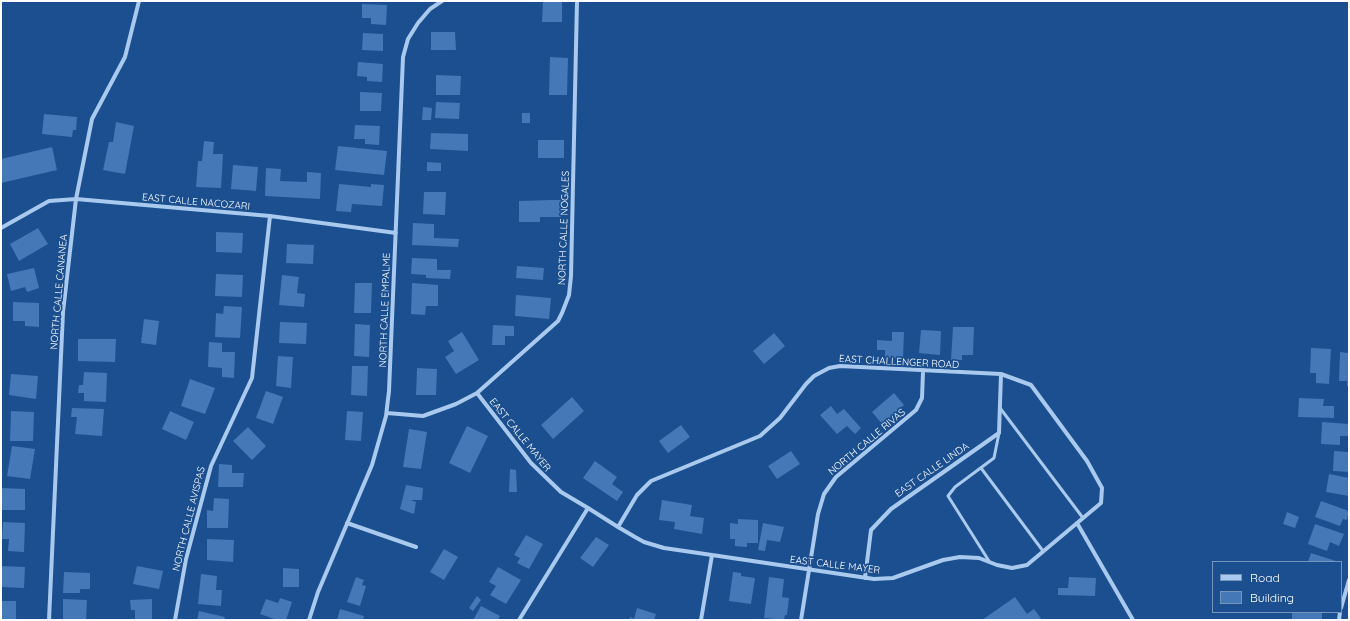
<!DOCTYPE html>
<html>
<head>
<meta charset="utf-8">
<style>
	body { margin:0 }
	#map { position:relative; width:1350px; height:621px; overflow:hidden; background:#1b4f8f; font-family:Quicksand,sans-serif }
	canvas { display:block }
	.frame { position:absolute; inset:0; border:2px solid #fff; pointer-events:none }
	.legend { position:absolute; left:1212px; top:561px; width:130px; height:52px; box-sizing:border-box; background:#1b4f8f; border:1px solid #7695bc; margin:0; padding:5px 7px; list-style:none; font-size:12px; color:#fff }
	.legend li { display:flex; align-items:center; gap:8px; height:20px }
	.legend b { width:20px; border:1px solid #7695bc }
</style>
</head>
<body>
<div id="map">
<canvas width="1350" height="621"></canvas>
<div class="frame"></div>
<ul class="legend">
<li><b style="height:5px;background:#a9c9ee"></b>Road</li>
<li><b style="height:11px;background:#4478b7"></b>Building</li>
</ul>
</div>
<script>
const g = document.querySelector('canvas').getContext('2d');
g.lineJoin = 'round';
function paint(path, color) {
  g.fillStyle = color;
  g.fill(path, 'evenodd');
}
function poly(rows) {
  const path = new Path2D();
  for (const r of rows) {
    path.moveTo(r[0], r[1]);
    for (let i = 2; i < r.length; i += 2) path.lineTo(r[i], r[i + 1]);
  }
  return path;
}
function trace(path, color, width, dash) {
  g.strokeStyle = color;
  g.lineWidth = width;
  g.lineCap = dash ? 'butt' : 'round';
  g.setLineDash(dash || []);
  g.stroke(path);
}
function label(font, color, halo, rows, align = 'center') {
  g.font = font + ' Quicksand,sans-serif';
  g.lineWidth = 3.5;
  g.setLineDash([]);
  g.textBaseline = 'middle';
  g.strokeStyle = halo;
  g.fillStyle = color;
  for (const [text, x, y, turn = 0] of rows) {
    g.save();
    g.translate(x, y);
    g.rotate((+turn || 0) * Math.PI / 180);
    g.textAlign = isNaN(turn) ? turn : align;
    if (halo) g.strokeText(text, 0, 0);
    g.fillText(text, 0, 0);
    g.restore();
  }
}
paint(poly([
	[543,1,562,1,562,22,542,22],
	[362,4,387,5,386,25,371,24,371,18,362,18],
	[431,32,455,32,456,50,431,50],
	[363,33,383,34,383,51,362,50],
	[550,57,568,58,567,95,549,95],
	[358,62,383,64,382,82,367,81,367,77,357,76],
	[436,75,461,76,460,95,436,95],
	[360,92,382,93,381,111,360,111],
	[436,102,460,103,459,119,435,118],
	[423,107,432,108,431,120,422,120],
	[522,113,530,113,530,123,522,123],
	[44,114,77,117,76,130,73,130,72,137,42,134],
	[116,122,134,126,125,174,103,170,109,142,113,142],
	[355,125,380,126,379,145,365,144,365,139,354,139],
	[431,133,468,134,468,151,430,149],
	[538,140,564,140,564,158,538,158],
	[204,141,214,142,213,154,223,154,221,188,196,187,198,161,202,161],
	[338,146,387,151,384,175,335,170],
	[52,147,57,170,1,183,1,159],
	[427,162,441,163,441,171,427,171],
	[233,165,258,167,256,191,231,189],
	[266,168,281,169,280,181,307,182,307,172,321,173,320,199,265,196],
	[339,184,371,187,371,184,384,185,382,206,352,204,351,212,336,211],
	[424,192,446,192,445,215,423,214],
	[551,200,561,200,561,217,540,217,540,222,519,222,519,201],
	[413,223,434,224,434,238,459,239,458,247,412,245],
	[38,228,48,244,19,261,10,244],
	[216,232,243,233,242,253,216,252],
	[287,244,314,245,313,264,286,263],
	[412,258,437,259,437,270,451,270,450,279,426,278,426,275,411,274],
	[517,266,544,268,543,280,516,278],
	[34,268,39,288,27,292,25,287,11,291,7,274],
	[216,274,243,275,242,297,215,296],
	[282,275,299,277,297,293,305,294,304,307,279,305],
	[355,283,372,283,371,313,354,313],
	[412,283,438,285,438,306,426,306,425,315,411,314],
	[516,295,551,298,549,319,515,316],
	[13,302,39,303,39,327,25,326,25,321,13,321],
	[224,306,242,307,240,338,215,337,216,313,223,314],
	[144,319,159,321,156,345,141,343],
	[280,322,307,323,306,344,279,343],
	[355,324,370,325,369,357,354,356],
	[493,325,514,326,514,336,505,336,505,345,492,345],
	[953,327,974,327,973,355,962,355,962,360,951,360],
	[921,330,941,331,940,355,919,353],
	[462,332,479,360,456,374,445,357,454,351,448,341],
	[892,332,904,332,903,358,885,358,885,350,877,350,877,340,892,341],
	[774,333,785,346,764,364,753,351],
	[78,339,116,339,115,362,78,361],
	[209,342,222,343,222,352,235,352,234,378,222,377,222,368,208,367],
	[1311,348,1331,349,1329,384,1316,383,1316,373,1310,373],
	[1340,352,1349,353,1349,386,1347,386,1347,381,1339,381],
	[278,356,293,357,291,388,276,386],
	[352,366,368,366,367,396,351,395],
	[417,368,437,369,436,395,416,395],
	[84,372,107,373,106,402,84,401,84,393,78,393,79,385,83,385],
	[11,374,38,376,36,399,9,395],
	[190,379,215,388,205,414,181,406],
	[266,391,283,397,273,424,256,418],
	[894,393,904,405,882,424,872,412],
	[572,397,584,411,553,439,541,425],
	[1299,398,1324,399,1323,406,1334,406,1334,418,1298,417],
	[831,406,837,414,844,409,861,428,855,434,847,426,837,434,820,415],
	[72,408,104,409,102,436,75,434,77,417,71,417],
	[11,411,34,412,33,441,10,441],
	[170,411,194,422,186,440,162,429],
	[347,411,363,412,361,441,345,440],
	[1322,422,1349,424,1349,436,1340,436,1340,445,1321,444],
	[681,425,690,437,668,453,659,441],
	[467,426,488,436,470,473,449,463],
	[248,427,266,446,252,460,233,441],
	[409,429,427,432,421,469,403,467],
	[12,446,35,449,30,479,7,476],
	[791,451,800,464,777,479,768,466],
	[1334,451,1349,452,1349,472,1333,471],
	[595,461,617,477,612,484,623,492,617,501,583,478],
	[219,464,232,465,232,473,244,473,243,487,218,487],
	[510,469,516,470,517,492,509,492],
	[1329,474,1349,478,1349,496,1326,492],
	[406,485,423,488,422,500,411,500,416,502,414,514,400,509],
	[1,488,25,489,25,510,1,510],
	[214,498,229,499,228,528,207,528,207,510,213,511],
	[662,500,692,505,690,516,704,518,702,534,674,529,675,522,659,520],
	[1321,501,1349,511,1347,520,1343,519,1340,526,1315,517],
	[1287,512,1299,517,1295,528,1283,524],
	[738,519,758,520,758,543,747,543,747,547,735,546,735,539,730,539,730,523,738,524],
	[3,522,25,523,24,552,8,551,9,539,2,539],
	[763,523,784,527,780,542,767,540,765,551,758,550],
	[1315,524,1344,534,1339,546,1330,542,1327,551,1308,544],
	[526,535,543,544,529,569,517,563,520,558,514,555],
	[596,537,609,545,593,567,580,558],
	[207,539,234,540,233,562,207,560],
	[444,549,458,557,444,580,430,572],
	[1311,553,1339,562,1308,562],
	[1,566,25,567,24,588,1,587],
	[137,566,163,571,159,589,133,584],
	[498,567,521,580,506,604,490,595,496,586,489,582],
	[283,568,299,569,299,587,283,587],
	[64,572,90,573,90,589,80,589,80,593,63,593],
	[733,572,741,573,741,576,755,578,751,604,729,601],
	[201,574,217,576,216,590,222,590,221,606,198,604],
	[356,577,364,580,362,585,366,586,360,606,347,602],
	[769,577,784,579,782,597,789,598,787,615,785,615,784,620,764,618],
	[1069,577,1096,578,1095,596,1058,595,1058,588,1068,588],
	[477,596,481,600,473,611,469,608],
	[1015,597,1027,614,1034,609,1042,620,982,620],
	[280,598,292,602,286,620,277,620,260,614,266,599,278,603],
	[63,599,87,600,86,620,63,620],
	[152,599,152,620,135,620,135,610,131,610,130,600],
	[1,601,16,601,16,620,1,620],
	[481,606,500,616,498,620,473,620],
	[637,608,656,614,654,620,629,620,630,617,634,619],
	[340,609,364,616,363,620,337,620],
	[199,611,225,617,224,620,197,620],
	[1292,612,1322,612,1322,620,1292,620]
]), '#4478b7');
trace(poly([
	[1000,408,1083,518],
	[981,468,1043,551],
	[989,561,948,496,955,487,994,458,999,433]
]), '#a9c9ee', 3);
trace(poly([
	[1,228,49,201,76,199,270,216,396,233],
	[477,393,531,463,561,492,588,508,618,527,635,537,644,542,664,548,712,555,874,579,893,578,943,560,960,557,979,558,997,565,1012,568,1027,565,1101,503,1102,488,1087,461,1031,385,1001,374,840,366,829,368,814,376,806,384,780,418,760,436,651,481,637,495,618,527],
	[387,413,423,416,456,404,477,393,558,321,562,313,569,295,571,276,577,1],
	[347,523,416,547],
	[1077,523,1133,620],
	[865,578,871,530,891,509,999,433,1001,374],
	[1341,608,1349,580],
	[49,620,63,312,76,199,92,119,125,57,139,1],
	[175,620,186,559,211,466,252,378,270,216],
	[309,620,318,592,372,465,386,416,389,391,403,57,408,39,418,23,430,9,442,1],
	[519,620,588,508],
	[701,620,712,555],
	[801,620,818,514,824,494,836,477,916,410,922,398,923,372],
	[1339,620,1340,612]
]), '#a9c9ee', 4);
label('10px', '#fff', '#1b4f8f', [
	["EAST CALLE NACOZARI",196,202,5],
	["NORTH CALLE NOGALES",564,228,-88],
	["NORTH CALLE CANANEA",59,292,-85],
	["NORTH CALLE EMPALME",385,310,-88],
	["EAST CHALLENGER ROAD",899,362,3],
	["EAST CALLE MAYER",520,435,51],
	["NORTH CALLE RIVAS",867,442,-40],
	["EAST CALLE LINDA",932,470,-35],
	["NORTH CALLE AVISPAS",189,519,-76],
	["EAST CALLE MAYER",835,565,7]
]);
</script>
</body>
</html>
